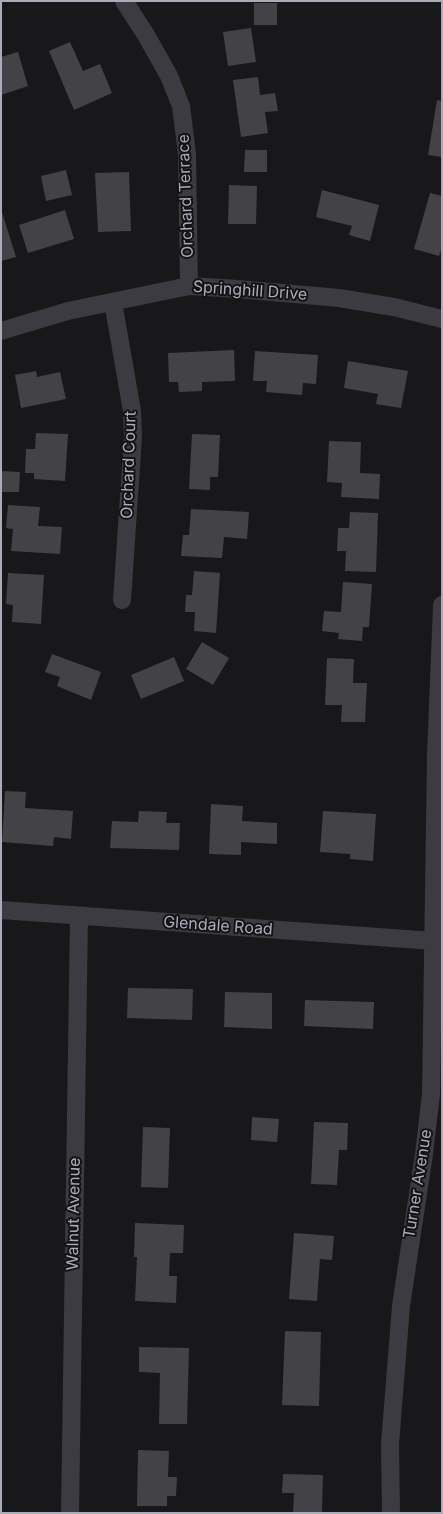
<!DOCTYPE html>
<html>
<head>
<meta charset="utf-8">
<style>
	body { margin:0 }
	#map { position:relative; width:443px; height:1514px; overflow:hidden; background:#18181a; font-family:Inter,sans-serif }
	canvas { display:block }
	.frame { position:absolute; inset:0; border:2px solid #abacb9; pointer-events:none }
</style>
</head>
<body>
<div id="map">
<canvas width="443" height="1514"></canvas>
<div class="frame"></div>
</div>
<script>
const g = document.querySelector('canvas').getContext('2d');
g.lineJoin = 'round';
function paint(path, color) {
  g.fillStyle = color;
  g.fill(path, 'evenodd');
}
function poly(rows) {
  const path = new Path2D();
  for (const r of rows) {
    path.moveTo(r[0], r[1]);
    for (let i = 2; i < r.length; i += 2) path.lineTo(r[i], r[i + 1]);
  }
  return path;
}
function trace(path, color, width, dash) {
  g.strokeStyle = color;
  g.lineWidth = width;
  g.lineCap = dash ? 'butt' : 'round';
  g.setLineDash(dash || []);
  g.stroke(path);
}
function label(font, color, halo, rows, align = 'center') {
  g.font = font + ' Inter,sans-serif';
  g.lineWidth = 4;
  g.setLineDash([]);
  g.textBaseline = 'middle';
  g.strokeStyle = halo;
  g.fillStyle = color;
  for (const [text, x, y, turn = 0] of rows) {
    g.save();
    g.translate(x, y);
    g.rotate((+turn || 0) * Math.PI / 180);
    g.textAlign = isNaN(turn) ? turn : align;
    if (halo) g.strokeText(text, 0, 0);
    g.fillText(text, 0, 0);
    g.restore();
  }
}
paint(poly([
	[254,3,277,3,277,25,254,25],
	[251,28,256,62,228,66,223,32],
	[70,42,83,71,100,64,112,93,74,110,49,51],
	[18,52,28,86,1,95,1,57],
	[258,77,260,95,275,93,278,111,265,112,268,133,241,137,233,80],
	[437,100,442,101,442,157,428,155],
	[245,150,267,150,267,172,244,172],
	[66,170,72,195,46,201,41,176],
	[129,172,131,231,98,232,95,173],
	[229,185,257,186,256,224,228,224],
	[322,190,379,205,370,241,349,235,352,226,316,217],
	[430,193,442,196,442,247,439,256,414,249],
	[1,209,16,257,1,261],
	[65,210,74,239,28,253,19,225],
	[234,350,235,381,202,382,202,391,179,392,178,382,169,382,168,353],
	[255,351,318,355,316,384,303,383,302,395,266,392,267,381,253,381],
	[348,361,408,371,401,408,376,404,378,394,344,388],
	[36,371,37,377,60,372,66,399,21,408,15,375],
	[36,433,68,434,65,481,34,479,34,473,25,473,26,449,35,449],
	[192,434,220,435,218,477,210,477,210,490,189,489],
	[329,441,361,442,360,473,380,474,379,499,341,497,342,483,327,482],
	[1,471,20,472,19,492,1,492],
	[8,505,40,507,38,526,62,527,60,554,11,551,13,529,6,528],
	[191,509,249,512,247,539,224,537,222,558,181,556,183,535,189,535],
	[350,512,378,513,376,572,345,571,346,551,337,551,338,528,349,528],
	[194,571,220,573,216,633,194,631,195,612,185,612,186,595,192,595],
	[8,573,44,575,41,624,12,622,13,605,6,604],
	[343,582,372,584,369,627,363,627,362,641,338,639,339,633,322,631,324,611,341,612],
	[202,642,229,658,213,685,186,669],
	[52,654,101,672,91,700,57,686,60,677,45,672],
	[174,657,184,681,141,699,131,675],
	[327,658,354,659,353,683,367,683,365,722,341,722,342,705,325,705],
	[5,791,26,792,25,808,73,811,71,839,54,837,53,846,2,842],
	[211,804,243,806,242,821,277,823,277,844,241,842,241,855,209,854],
	[139,811,167,812,166,823,180,823,179,850,110,848,112,821,138,822],
	[323,811,376,814,373,861,350,859,350,854,320,852],
	[128,988,193,989,192,1020,127,1018],
	[225,992,272,993,272,1029,224,1027],
	[305,1000,374,1002,373,1029,304,1026],
	[252,1117,279,1119,277,1142,251,1140],
	[314,1122,348,1123,347,1150,339,1150,337,1185,311,1184],
	[143,1127,170,1128,168,1188,141,1187],
	[135,1223,184,1225,183,1253,170,1253,169,1276,177,1276,176,1303,135,1301,137,1257,134,1257],
	[294,1233,334,1236,332,1260,320,1259,317,1301,289,1299],
	[285,1331,321,1332,319,1406,282,1405],
	[139,1347,189,1348,187,1424,159,1424,160,1373,139,1372],
	[138,1450,169,1451,168,1477,177,1477,176,1496,167,1496,167,1506,137,1506],
	[283,1474,323,1475,322,1513,293,1513,294,1493,282,1493]
]), '#434247');
trace(poly([
	[124,1,146,35,169,76,181,106,187,154,189,286],
	[113,302,132,411,133,437,122,600],
	[1,331,68,311,189,286,238,289,339,298,394,307,442,319],
	[1,910,434,941],
	[70,1513,79,916],
	[391,1513,390,1444,401,1306,424,1154,431,1094,436,755,442,605]
]), '#3b3b41', 18);
label('16px', '#abacb9', '#131315', [
	["Orchard Terrace",186,196,-92],
	["Springhill Drive",250,291,4],
	["Orchard Court",129,465,-88],
	["Glendale Road",218,926,4],
	["Turner Avenue",418,1184,-81],
	["Walnut Avenue",74,1214,-89]
]);
</script>
</body>
</html>
